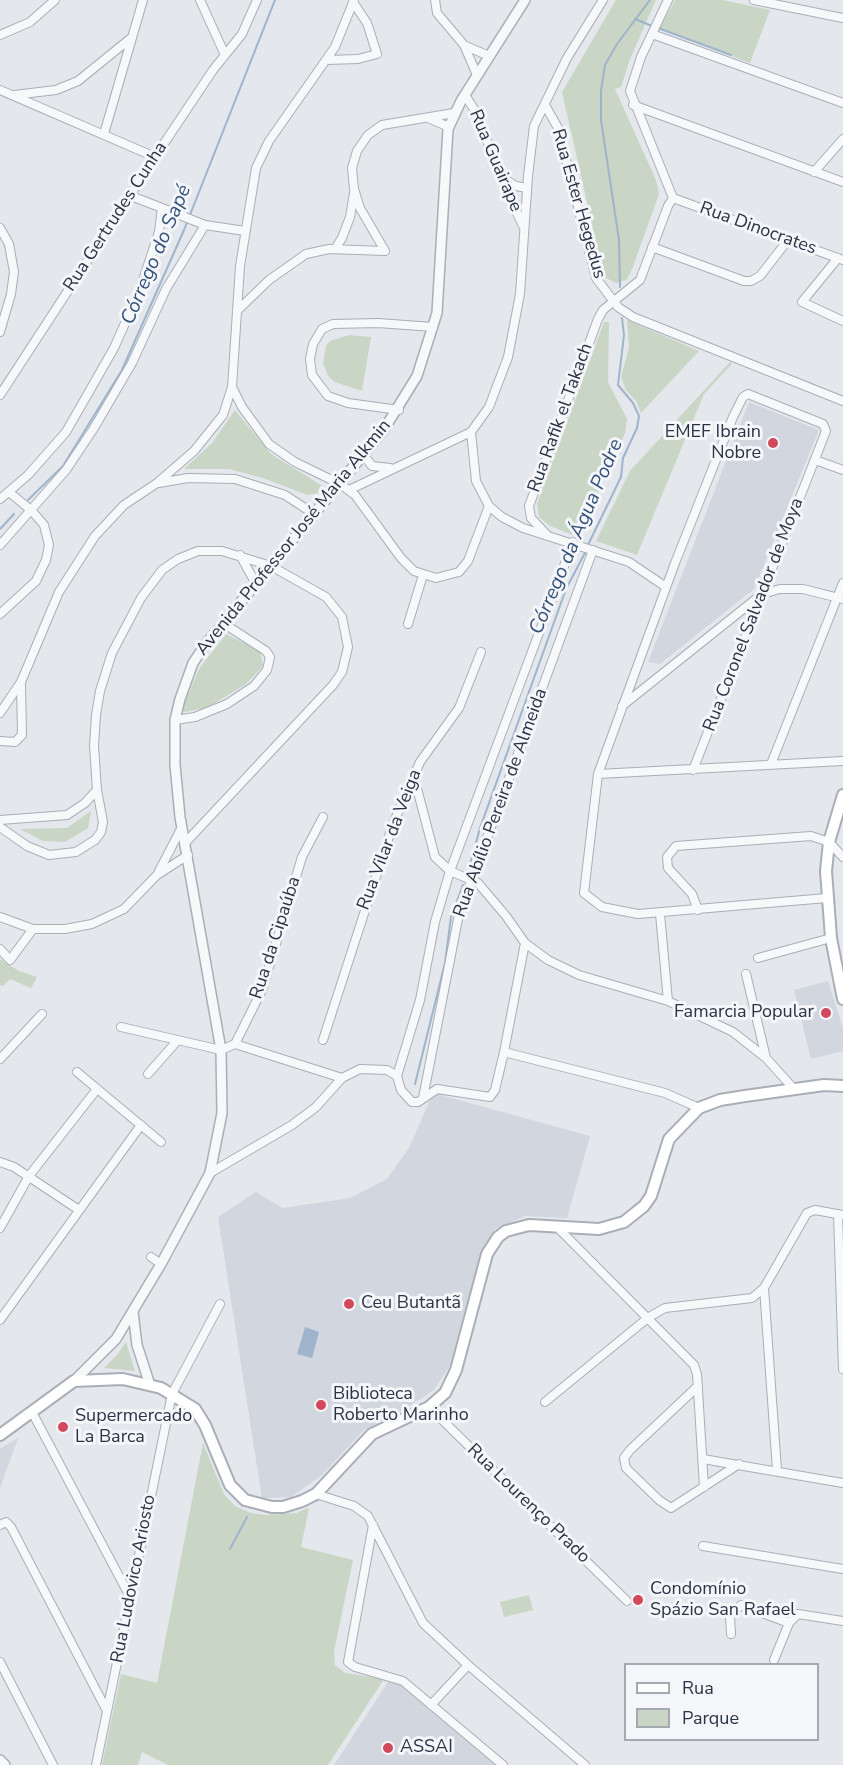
<!DOCTYPE html>
<html>
<head>
<meta charset="utf-8">
<style>
	body { margin:0 }
	#map { position:relative; width:843px; height:1765px; overflow:hidden; background:#e4e7ec; font-family:"Nunito Sans",sans-serif }
	canvas { display:block }
	.legend { position:absolute; left:624px; top:1663px; width:195px; height:78px; box-sizing:border-box; background:#f4f6f9; border:2px solid #a4a8b1; margin:0; padding:8px 10px; list-style:none; font-size:18px; color:#2b3445 }
	.legend li { display:flex; align-items:center; gap:12px; height:30px }
	.legend b { width:30px; border:2px solid #a4a8b1 }
</style>
</head>
<body>
<div id="map">
<canvas width="843" height="1765"></canvas>
<ul class="legend">
<li><b style="height:8px;background:#fff"></b>Rua</li>
<li><b style="height:16px;background:#c9d6c5"></b>Parque</li>
</ul>
</div>
<script>
const g = document.querySelector('canvas').getContext('2d');
g.lineJoin = 'round';
function paint(path, color) {
  g.fillStyle = color;
  g.fill(path, 'evenodd');
}
function poly(rows) {
  const path = new Path2D();
  for (const r of rows) {
    path.moveTo(r[0], r[1]);
    for (let i = 2; i < r.length; i += 2) path.lineTo(r[i], r[i + 1]);
  }
  return path;
}
function trace(path, color, width, dash) {
  g.strokeStyle = color;
  g.lineWidth = width;
  g.lineCap = dash ? 'butt' : 'round';
  g.setLineDash(dash || []);
  g.stroke(path);
}
function label(font, color, halo, rows, align = 'center') {
  g.font = font + ' "Nunito Sans",sans-serif';
  g.lineWidth = 6;
  g.setLineDash([]);
  g.textBaseline = 'middle';
  g.strokeStyle = halo;
  g.fillStyle = color;
  for (const [text, x, y, turn = 0] of rows) {
    g.save();
    g.translate(x, y);
    g.rotate((+turn || 0) * Math.PI / 180);
    g.textAlign = isNaN(turn) ? turn : align;
    if (halo) g.strokeText(text, 0, 0);
    g.fillText(text, 0, 0);
    g.restore();
  }
}
paint(poly([
	[749,402,819,430,754,589,660,664,648,662],
	[828,981,843,1028,843,1051,811,1059,794,990],
	[433,1093,590,1136,567,1218,525,1216,495,1229,481,1252,449,1367,434,1390,394,1416,364,1430,322,1475,291,1497,262,1498,218,1217,256,1192,283,1208,350,1198,387,1179,409,1148],
	[18,1438,0,1488,0,1449],
	[390,1679,397,1680,497,1765,334,1765]
]), '#d2d6de');
paint(poly([
	[616,0,656,0,630,59,621,87,615,89,656,180,659,194,631,272,626,280,616,283,606,278,600,259,562,92],
	[675,0,723,0,770,10,750,63,659,29],
	[627,320,699,351,641,413,636,401,626,390,621,377,629,347],
	[604,322,609,322,608,382,627,419,625,433,578,537,550,526,539,517,537,503],
	[349,335,371,337,362,391,335,382,328,376,323,363,326,346,330,341],
	[730,362,732,364,704,394,637,555,596,541,630,471],
	[235,410,271,454,321,485,318,493,307,495,263,478,229,469,184,469,212,443],
	[226,634,260,651,263,666,246,684,207,708,184,712,182,708,199,669],
	[91,811,88,828,65,842,43,841,20,829,67,828],
	[0,959,19,971,37,977,31,988,10,979,3,986,0,985],
	[126,1342,135,1371,104,1368,117,1355],
	[203,1443,224,1494,235,1506,251,1513,265,1515,296,1513,309,1508,301,1547,353,1560,334,1651,335,1665,345,1673,384,1679,328,1765,168,1765,142,1752,138,1765,102,1765,121,1674,157,1683],
	[529,1595,533,1610,504,1617,500,1602]
]), '#c9d6c5');
paint(poly([
	[305,1327,319,1332,312,1358,297,1354]
]), '#9fb4cc');
trace(poly([
	[635,19,652,26],
	[658,28,731,55],
	[620,287,619,240,601,120,601,91,605,65,617,44,650,0],
	[28,500,63,466,122,370,184,230,275,0],
	[0,529,14,514],
	[588,545,621,477,623,458,637,428,639,416,633,403,618,385,624,335,622,318],
	[469,868,480,828,566,589,586,551],
	[415,1084,445,963,451,917,463,885],
	[230,1549,247,1517]
]), '#9fb4cc', 2);
const minor = poly([
	[200,0,225,55],
	[435,0,437,13,464,45,477,75],
	[754,0,843,18],
	[652,34,843,103],
	[0,35,30,22,55,0],
	[466,46,489,56],
	[326,60,358,59,377,54,367,23,353,2],
	[0,90,155,157],
	[14,95,56,90,78,81,131,38],
	[465,95,477,114,500,176,523,226],
	[545,105,558,128,596,278,618,307,633,317,843,401],
	[633,105,843,182],
	[428,118,449,127],
	[104,134,143,0],
	[814,172,843,139],
	[501,177,516,186,527,188],
	[673,198,843,260],
	[162,208,205,225,245,231],
	[0,228,9,244,14,272,11,294,0,332],
	[652,247,744,281,751,281,760,276,788,240],
	[335,249,342,238,350,217,354,193],
	[838,258,802,302,843,321],
	[237,311,269,280,306,254,329,249,385,251,360,208,354,189,352,168,357,151,368,135,382,125,454,113],
	[232,387,242,407,269,444,295,462,340,484,355,495,401,558,414,571,436,578,459,572,468,561,489,506],
	[0,395,155,157,213,70,242,34,257,0],
	[399,410,348,403,328,396,312,375,310,359,313,344,322,329,333,324,378,323,433,327],
	[471,432,476,481,489,506,502,517,523,528,629,562,666,587],
	[363,454,372,466,390,468],
	[815,460,843,470],
	[159,483,188,478,235,479,285,495,314,514],
	[349,490,471,432,489,407,508,357,520,294,528,176,534,126,567,58,603,0],
	[0,499,28,475,66,432,114,348,139,292,159,232,162,208,131,196],
	[547,535,531,518,529,506,598,319,603,310,640,280,668,206,673,198,630,91,641,57,668,0],
	[0,545,66,470,94,428,132,363,166,289,205,225],
	[240,555,256,584],
	[0,614,36,581,46,560,49,545,44,525,32,511,9,492],
	[408,624,423,575],
	[622,706,762,594,780,589,803,589,843,599],
	[0,713,21,682,59,592,95,536,124,505,157,483,194,451,223,415,232,387,240,266,256,168,269,141,335,47,354,0],
	[175,720,195,717,227,704,254,686,267,670,270,657,266,651,223,623],
	[0,741,15,742,22,735,21,684],
	[771,764,843,583],
	[693,770,826,431,823,424,748,394,743,397,733,417,675,563,598,774,584,893,602,907,638,914,827,898],
	[598,774,843,761],
	[414,777,435,857,450,871,478,883,506,916,525,943,548,960,579,975,668,1001,733,1032,766,1058,794,1089],
	[0,820,67,815,85,803,97,790],
	[0,827,27,846,49,855,76,852,95,840,101,832,103,822,97,790,94,746,96,715,100,691,112,653,141,598,162,570,178,559,198,551,222,551,271,566,326,597,342,617,348,647,342,672,333,685,186,842],
	[159,871,182,827],
	[698,910,692,894,668,868,667,857,676,846,811,836,829,842,843,857],
	[660,914,668,1001],
	[0,917,33,929,65,929,92,924,124,909,157,875,188,855],
	[0,949,10,960,33,929],
	[758,958,831,938],
	[746,974,766,1058],
	[121,1027,221,1050,235,1044,262,990,302,857,323,817],
	[323,1040,393,824,420,762,459,708,481,652],
	[235,1044,342,1078,360,1069,387,1070,397,1076,401,1090,412,1102,418,1102,437,1089,490,1097,495,1090,504,1052,525,943],
	[504,1052,665,1093,699,1108],
	[0,1059,42,1014],
	[77,1072,161,1142],
	[148,1074,177,1041],
	[397,1076,420,1000,435,922,450,871,573,542],
	[423,1098,459,914,593,550],
	[0,1162,14,1167,79,1210],
	[210,1173,292,1125,316,1107,342,1078],
	[838,1214,843,1369],
	[556,1226,694,1365,697,1374,704,1487],
	[0,1228,29,1176,97,1089],
	[151,1257,161,1264],
	[764,1288,777,1470],
	[0,1320,141,1125],
	[698,1386,630,1450,624,1458,626,1468,659,1500,671,1508,739,1464],
	[545,1402,649,1317,665,1308,752,1298,764,1288,807,1213,815,1210,843,1215],
	[429,1407,627,1601],
	[32,1412,129,1595],
	[703,1459,843,1483],
	[316,1494,354,1506,368,1516,423,1623,468,1665,585,1765],
	[0,1525,6,1522,11,1527,107,1711],
	[373,1525,348,1662,355,1667,403,1681,503,1765],
	[703,1546,843,1569],
	[731,1634,730,1616,741,1605,789,1623],
	[774,1660,789,1623,798,1614,843,1621],
	[0,1662,53,1765],
	[431,1705,468,1665],
	[96,1765,172,1394,220,1304]
]);
const tertiary = poly([
	[133,1312,137,1345,150,1385],
	[74,1381,116,1339,161,1264,210,1173,222,1113,221,1050,180,817,175,765,175,720,180,699,193,663,205,645,383,431,417,376,437,313,448,129,461,101,525,0],
	[0,1760,5,1765]
]);
const secondary = poly([
	[843,795,829,842,826,871,831,938,843,999],
	[0,1435,74,1381,123,1379,161,1388,195,1409,205,1425,230,1485,245,1500,272,1507,283,1507,302,1501,316,1494,372,1434,429,1407,445,1393,456,1370,487,1254,498,1237,506,1231,529,1225,599,1229,624,1222,644,1206,651,1196,669,1139,699,1108,720,1100,745,1096,824,1085,843,1086]
]);
trace(minor, '#a9aeb7', 10);
trace(tertiary, '#a9aeb7', 12);
trace(secondary, '#a9aeb7', 14);
trace(minor, '#f7f8fa', 8);
trace(tertiary, '#f7f8fa', 9);
trace(secondary, '#fff', 10);
for (const [x, y, r, color] of [
	[773,443,6,"#d1495b"],
	[826,1013,6,"#d1495b"],
	[349,1304,6,"#d1495b"],
	[321,1405,6,"#d1495b"],
	[63,1427,6,"#d1495b"],
	[638,1600,6,"#d1495b"],
	[388,1748,6,"#d1495b"]
]) {
  const dot = new Path2D();
  dot.arc(x, y, r, 0, 2 * Math.PI);
  g.fillStyle = color;
  g.fill(dot);
  trace(dot, '#f4f6f9', 2);
}
label('18px', '#2b3445', '#f4f6f9', [
	["Rua Guairape",495,161,67],
	["Rua Ester Hegedus",578,204,74],
	["Rua Gertrudes Cunha",116,217,-57],
	["Rua Dinocrates",758,229,20],
	["Rua Rafik el Takach",561,418,-70],
	["Avenida Professor José Maria Alkmin",294,538,-51],
	["Rua Coronel Salvador de Moya",754,615,-69],
	["Rua Abílio Pereira de Almeida",501,803,-70],
	["Rua Vilar da Veiga",390,840,-69],
	["Rua da Cipaúba",276,938,-72],
	["Rua Lourenço Prado",528,1504,44],
	["Rua Ludovico Ariosto",134,1579,-79]
]);
label('18px', '#2b3445', '#f4f6f9', [
	["EMEF Ibrain",761,433,"right"],
	["Nobre",761,454,"right"],
	["Famarcia Popular",814,1013,"right"],
	["Ceu Butantã",361,1304],
	["Biblioteca",333,1395],
	["Roberto Marinho",333,1416],
	["Supermercado",75,1417],
	["La Barca",75,1438],
	["Condomínio",650,1590],
	["Spázio San Rafael",650,1611],
	["ASSAI",400,1748]
], 'left');
label('italic 20px', '#34527a', '#f4f6f9', [
	["Córrego do Sapé",157,255,-67],
	["Córrego da Água Podre",577,537,-67]
]);
</script>
</body>
</html>
